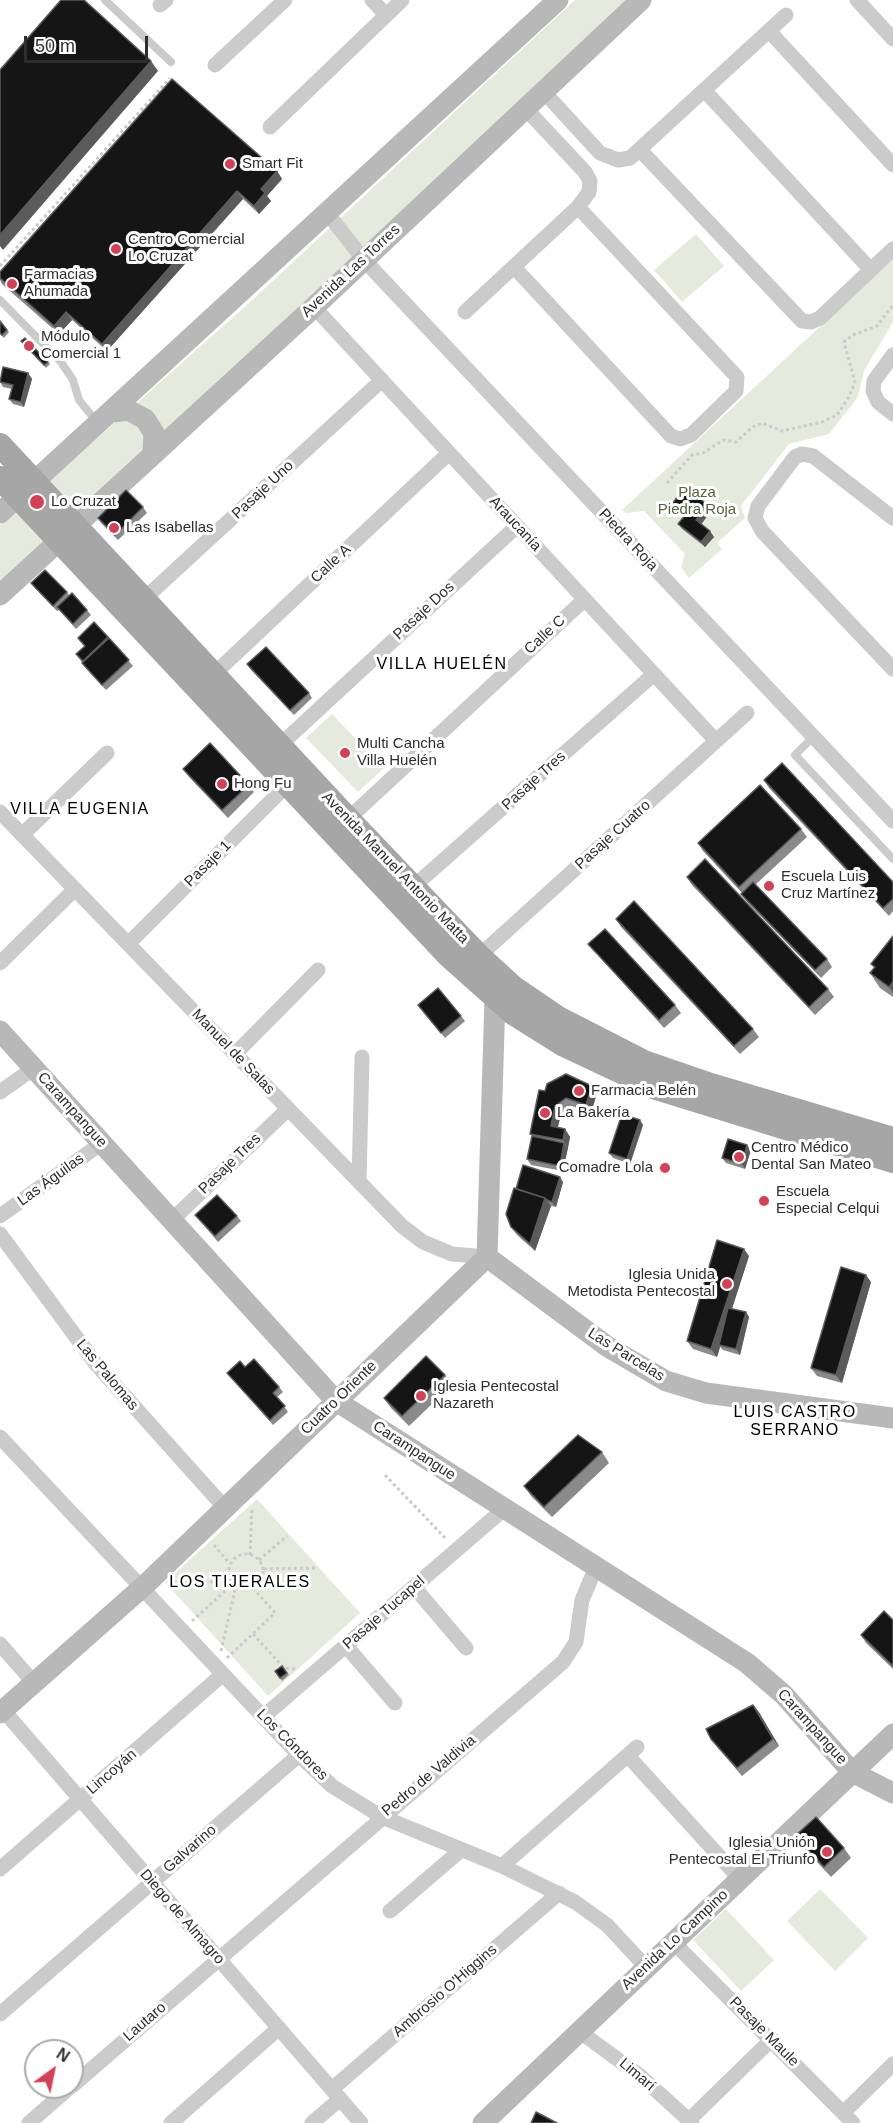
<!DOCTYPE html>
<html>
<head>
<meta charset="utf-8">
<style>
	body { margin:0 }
	#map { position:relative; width:893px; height:2123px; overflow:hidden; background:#fff; font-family:Helvetica,sans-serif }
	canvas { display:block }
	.north { position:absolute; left:24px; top:2039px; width:60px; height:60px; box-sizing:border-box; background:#fff; border:2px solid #ababab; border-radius:50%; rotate:33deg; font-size:16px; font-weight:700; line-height:24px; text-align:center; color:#2e2e2e }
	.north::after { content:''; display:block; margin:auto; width:21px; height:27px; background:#d54154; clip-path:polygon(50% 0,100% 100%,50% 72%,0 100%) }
	.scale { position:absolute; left:24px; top:36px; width:124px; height:27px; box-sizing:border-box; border:3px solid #2e2e2e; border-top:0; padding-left:8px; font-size:18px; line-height:21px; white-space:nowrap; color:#2e2e2e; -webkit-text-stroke:4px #fff; paint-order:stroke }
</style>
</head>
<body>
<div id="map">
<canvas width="893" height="2123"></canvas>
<div class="north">N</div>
<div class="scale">50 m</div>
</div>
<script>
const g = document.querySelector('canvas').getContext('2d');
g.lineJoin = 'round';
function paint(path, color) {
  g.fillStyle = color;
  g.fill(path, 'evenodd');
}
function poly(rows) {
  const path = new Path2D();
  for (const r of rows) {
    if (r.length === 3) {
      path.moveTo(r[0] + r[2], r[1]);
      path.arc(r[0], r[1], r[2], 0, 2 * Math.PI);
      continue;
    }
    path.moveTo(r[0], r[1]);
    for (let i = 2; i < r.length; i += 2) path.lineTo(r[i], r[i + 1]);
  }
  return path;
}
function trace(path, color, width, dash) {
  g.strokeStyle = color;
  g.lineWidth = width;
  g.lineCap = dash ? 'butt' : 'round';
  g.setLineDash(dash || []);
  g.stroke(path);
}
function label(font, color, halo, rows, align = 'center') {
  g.font = font + ' Helvetica,sans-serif';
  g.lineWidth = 6;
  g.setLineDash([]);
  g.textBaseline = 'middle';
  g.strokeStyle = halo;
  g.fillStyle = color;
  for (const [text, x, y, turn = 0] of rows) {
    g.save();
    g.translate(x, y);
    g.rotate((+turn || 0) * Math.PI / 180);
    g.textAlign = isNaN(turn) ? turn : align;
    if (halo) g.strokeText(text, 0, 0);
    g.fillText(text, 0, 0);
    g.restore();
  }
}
paint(poly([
	[575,0,626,0,0,589,0,525,249,303],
	[696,234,724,266,682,302,654,270],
	[893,259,893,322,864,371,858,397,829,434,789,444,741,506,745,518,717,543,722,549,689,578,681,567,685,554,644,511,626,513,622,510],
	[332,714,384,768,358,792,306,738],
	[257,1499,360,1613,268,1696,165,1582],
	[820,1889,868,1938,835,1971,787,1921],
	[726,1909,774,1960,741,1991,693,1940]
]), '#e5eadd');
trace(poly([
	[0,266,170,78],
	[667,483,692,455,703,453,723,440,736,442,753,427,762,423,782,431,822,422,837,415,849,397,855,382,844,342,853,335,877,326,893,305],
	[385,1475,447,1540],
	[214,1545,230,1564],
	[246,1571,17],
	[250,1555,252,1508],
	[259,1560,287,1536],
	[264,1569,316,1568],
	[174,1583,232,1581],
	[192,1621,234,1583],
	[253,1634,284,1668,295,1669],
	[221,1651,236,1586],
	[227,1658,275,1613,252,1587]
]), '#cbcbcb', 3, [3, 3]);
trace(poly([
	[105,0,171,62],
	[0,300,61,362,73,380,79,400,96,421],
	[814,736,795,755,893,859]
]), '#cbcbcb', 8);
trace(poly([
	[372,0,386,15],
	[857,0,893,39],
	[160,5,166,0],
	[769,31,893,165],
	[215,65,285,0],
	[543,91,600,153,618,160,630,158,786,15],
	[705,91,871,270],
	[270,127,402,0],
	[641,151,802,321,811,322,820,318,893,249],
	[328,214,364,260,893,821],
	[514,267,671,436,680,439,691,435,736,391,737,377,578,207],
	[314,307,716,741],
	[465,312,578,207,589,192,590,181,585,172,525,108],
	[893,355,874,381,873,391,878,402,893,414],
	[893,518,813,456,802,454,795,457,758,506,755,518,762,531,893,669],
	[144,599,382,380],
	[213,675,449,453],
	[279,746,517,526],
	[0,812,402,1226,423,1242,452,1254,487,1257],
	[348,819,585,599],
	[22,835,107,753],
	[413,887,654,674],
	[128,944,288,784],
	[479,956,747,713],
	[0,963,75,889],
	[235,1054,318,970],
	[0,1092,34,1068],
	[359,1181,362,1057],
	[0,1216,102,1143],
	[172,1220,288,1109],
	[0,1234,96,1364,225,1508],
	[0,1437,299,1755,332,1786,382,1817,502,1866,575,1902,607,1925,646,1967],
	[414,1587,466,1648],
	[0,1644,34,1683],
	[346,1646,395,1703],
	[3,1710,361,2123],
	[263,1717,504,1509],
	[628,1756,740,1879],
	[502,1866,637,1747],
	[0,1869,223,1674],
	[390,1911,461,1850],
	[673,1942,853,2123],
	[0,2014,299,1755],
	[579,2031,639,2075,692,2123],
	[72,2086,563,1662,576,1642,582,1600,596,1567],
	[332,2089,559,1893],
	[843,2113,893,2064],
	[689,2120,772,2039],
	[29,2123,70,2087],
	[171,2123,279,2028],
	[312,2123,340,2099]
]), '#cbcbcb', 15);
trace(poly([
	[113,412,128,410,145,419,154,433,153,452],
	[0,513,558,0],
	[0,595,314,307,641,0],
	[0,1031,336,1401,747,1663,784,1695,852,1772,893,1793],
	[487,1257,608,1347,666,1381,706,1393,893,1418],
	[0,1713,145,1585,487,1257,495,998],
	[483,2123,893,1734]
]), '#b8b8b8', 21);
trace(poly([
	[0,445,348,819,479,956,514,988,558,1018,644,1062,711,1085,893,1139],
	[0,478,448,955,513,1013,564,1045,653,1087,893,1161]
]), '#a6a6a6', 24);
paint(poly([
	[277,171,282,179,267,196,271,201,259,214,243,199,107,351,72,320,59,334,2,284,0,280,0,272],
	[7,330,9,332,4,338,0,334],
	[21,341,48,362,50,364,46,368],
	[28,373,32,379,24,407,13,404,9,399,12,389,3,387,0,382],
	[672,504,708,505,711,511,701,524,714,537,705,547,682,529,678,524,684,517,675,509],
	[143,507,147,513,118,540,101,523,98,518],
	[31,583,67,592,69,595,87,610,91,615,76,629,59,610,57,611,35,588],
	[108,637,133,666,106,690,86,668,76,654,85,647,78,638],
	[247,664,309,693,312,698,294,715,251,670],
	[183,769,249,785,254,792,228,818,189,777],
	[764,780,893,882,893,911,889,916,769,788],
	[801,829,807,837,755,885,827,959,832,967,821,978,747,902,741,894,742,893,703,851,698,843],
	[687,877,828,989,834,997,815,1015,692,885],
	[616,919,753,1029,759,1037,740,1054,621,927],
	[893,936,893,997,880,988,870,973,874,968,871,964],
	[588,944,675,1005,681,1013,664,1028,594,951],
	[418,1005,461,1016,465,1021,445,1038],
	[592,1086,597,1093,591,1113,572,1106,561,1114,558,1127,565,1129,570,1137,563,1171,531,1165,527,1159,532,1136,530,1134,545,1091],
	[643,1125,630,1164,613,1158,609,1153],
	[751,1150,745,1169,726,1163,722,1158],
	[563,1182,556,1207,551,1206,535,1251,517,1235,511,1227],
	[195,1215,237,1216,241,1221,218,1242],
	[749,1256,732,1309,746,1312,749,1317,740,1355,723,1350,720,1347,717,1357,693,1349,687,1341],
	[871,1282,842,1383,817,1376,811,1368],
	[245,1367,279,1387,283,1392,277,1397,288,1412,273,1425,227,1373],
	[445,1375,452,1385,409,1426,391,1408,384,1398],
	[602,1452,609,1463,552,1517,531,1496,524,1486],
	[893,1620,893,1669,866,1643,861,1635],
	[282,1666,289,1675,282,1681,275,1671],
	[753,1705,779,1746,742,1776,717,1747,711,1739],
	[795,1836,844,1848,851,1858,831,1877,802,1846]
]), '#8a8a8a');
paint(poly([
	[151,61,158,71,3,250,0,246,0,235],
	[277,171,282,179,267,196,271,201,259,214,254,206,261,189],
	[237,191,243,199,107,351,102,344],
	[66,312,72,320,59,334,54,326],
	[28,373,32,379,24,407,21,402],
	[708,505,711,511,700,526,696,520],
	[710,531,714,537,705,547,701,542],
	[893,982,893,993,889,987],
	[592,1086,597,1093,591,1113,586,1105],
	[555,1106,561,1114,556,1134,551,1126],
	[640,1120,643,1125,630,1164,627,1159],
	[565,1129,570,1137,568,1148,563,1140],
	[564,1143,568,1148,563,1171,560,1166],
	[747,1145,751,1150,745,1169,742,1164],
	[560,1177,563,1182,556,1207,552,1202],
	[545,1198,551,1206,535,1251,530,1244],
	[744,1249,749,1256,720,1345,719,1345,720,1347,717,1357,711,1349],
	[866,1275,871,1282,842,1383,836,1375],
	[746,1312,749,1317,740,1355,736,1349],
	[753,1705,759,1712,779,1746,773,1739]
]), '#5b5b5b');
const building = poly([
	[61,0,84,0,151,61,0,235,0,70,61,0],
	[172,79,277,171,261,189,265,193,254,206,237,191,102,344,66,312,54,326,0,278,0,272,172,79],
	[0,321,7,330,2,335,0,333,0,321],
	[25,338,48,362,44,365,21,341,25,338],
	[3,367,28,373,21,402,9,399,13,385,0,382,3,367],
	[685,487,708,505,696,520,710,531,701,542,678,524,685,515,672,504,685,487],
	[126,490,143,507,115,535,98,518,126,490],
	[45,570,67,592,53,606,31,583,45,570],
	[72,593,87,610,73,624,57,607,72,593],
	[94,622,108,637,83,661,76,654,85,646,78,638,94,622],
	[109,638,129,660,102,685,82,663,109,638],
	[266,647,309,693,290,710,247,664,266,647],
	[210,743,249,785,222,810,183,769,210,743],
	[782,763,893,882,893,899,883,908,764,780,782,763],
	[760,785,801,829,739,887,698,843,760,785],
	[705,859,828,989,809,1007,687,877,705,859],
	[753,882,827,959,815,970,741,894,753,882],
	[634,901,753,1029,734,1046,616,919,634,901],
	[605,929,675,1005,659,1020,588,944,605,929],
	[893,936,893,982,889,987,870,973,875,967,871,964,893,936],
	[438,988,461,1016,441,1033,418,1005,438,988],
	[566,1074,592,1086,586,1105,566,1098,555,1106,551,1126,565,1129,563,1140,530,1134,539,1090,545,1091,547,1084,566,1074],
	[622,1114,640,1120,627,1159,609,1153,622,1114],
	[532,1136,564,1143,560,1166,527,1159,532,1136],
	[728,1139,747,1145,742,1164,722,1158,728,1139],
	[523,1165,560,1177,552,1202,547,1200,545,1198,516,1189,523,1165],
	[514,1188,545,1198,530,1244,511,1227,506,1214,514,1188],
	[217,1195,237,1216,215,1236,195,1215,217,1195],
	[717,1240,744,1249,711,1349,687,1341,717,1240],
	[841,1267,866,1275,836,1375,811,1368,841,1267],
	[728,1308,746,1312,736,1349,719,1345,728,1308],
	[426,1356,445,1375,402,1416,384,1398,426,1356],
	[254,1359,279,1387,273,1393,285,1406,270,1420,227,1373,240,1361,245,1367,254,1359],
	[578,1435,602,1452,544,1507,524,1486,578,1435],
	[884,1611,893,1620,893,1666,861,1635,884,1611],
	[282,1666,287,1673,280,1678,275,1671,282,1666],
	[753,1705,773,1739,737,1768,711,1739,706,1729,753,1705],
	[816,1817,844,1848,824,1867,795,1836,816,1817],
	[536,2112,557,2123,531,2123,536,2112]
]);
paint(building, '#151515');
trace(building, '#5b5b5b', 1.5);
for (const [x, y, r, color] of [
	[230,164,6,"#d54154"],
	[116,249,6,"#d54154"],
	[12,284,6,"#d54154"],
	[29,346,6,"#d54154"],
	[37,502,8,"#d54154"],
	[114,528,6,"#d54154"],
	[345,753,6,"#d54154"],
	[222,784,6,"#d54154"],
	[769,886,6,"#d54154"],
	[579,1091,6,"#d54154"],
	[545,1113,6,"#d54154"],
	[739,1157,6,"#d54154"],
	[665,1168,6,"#d54154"],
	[764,1201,6,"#d54154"],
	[727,1284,6,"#d54154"],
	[421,1396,6,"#d54154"],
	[827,1852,6,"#d54154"]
]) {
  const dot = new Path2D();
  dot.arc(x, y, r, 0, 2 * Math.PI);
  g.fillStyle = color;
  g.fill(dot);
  trace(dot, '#fff', 2);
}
label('15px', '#2e2e2e', '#fff', [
	["Smart Fit",242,164],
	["Centro Comercial",128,240],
	["Lo Cruzat",128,257],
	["Farmacias",24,275],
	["Ahumada",24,292],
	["Módulo",41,337],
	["Comercial 1",41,354],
	["Lo Cruzat",51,502],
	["Las Isabellas",126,528],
	["Multi Cancha",357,744],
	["Villa Huelén",357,761],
	["Hong Fu",234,784],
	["Escuela Luis",781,877],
	["Cruz Martínez",781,894],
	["Farmacia Belén",591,1091],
	["La Bakería",557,1113],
	["Centro Médico",751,1148],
	["Dental San Mateo",751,1165],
	["Comadre Lola",653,1168,"right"],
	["Escuela",776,1192],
	["Especial Celqui",776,1209],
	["Iglesia Unida",715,1275,"right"],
	["Metodista Pentecostal",715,1292,"right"],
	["Iglesia Pentecostal",433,1387],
	["Nazareth",433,1404],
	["Iglesia Unión",815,1843,"right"],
	["Pentecostal El Triunfo",815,1860,"right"]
], 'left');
label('15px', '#2e2e2e', '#fff', [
	["Avenida Las Torres",351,271,-43],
	["Pasaje Uno",263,490,-43],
	["Araucanía",515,524,47],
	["Piedra Roja",628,540,47],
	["Calle A",331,564,-43],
	["Pasaje Dos",424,611,-43],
	["Calle C",545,635,-43],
	["Pasaje Tres",534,781,-42],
	["Pasaje Cuatro",613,835,-42],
	["Pasaje 1",208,864,-45],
	["Avenida Manuel Antonio Matta",395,868,46],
	["Manuel de Salas",233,1052,46],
	["Carampangue",72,1110,48],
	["Pasaje Tres",230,1164,-44],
	["Las Águilas",51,1180,-36],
	["Las Parcelas",626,1355,32],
	["Las Palomas",107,1375,50],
	["Cuatro Oriente",339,1398,-44],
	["Carampangue",414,1451,33],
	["Pasaje Tucapel",384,1613,-41],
	["Carampangue",812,1727,48],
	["Los Cóndores",292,1745,45],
	["Lincoyán",112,1772,-41],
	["Pedro de Valdivia",429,1776,-40],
	["Galvarino",190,1849,-41],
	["Diego de Almagro",182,1917,49],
	["Avenida Lo Campino",675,1940,-43],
	["Ambrosio O'Higgins",445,1991,-41],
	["Lautaro",145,2022,-41],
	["Pasaje Maule",764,2032,45],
	["Limarí",637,2075,40]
]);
label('15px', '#546640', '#fff', [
	["Plaza",697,493],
	["Piedra Roja",697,510]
]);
g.letterSpacing = '1.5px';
label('16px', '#000', '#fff', [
	["VILLA HUELÉN",442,665],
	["VILLA EUGENIA",80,810],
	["LUIS CASTRO",795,1413],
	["SERRANO",795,1431],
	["LOS TIJERALES",240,1583]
]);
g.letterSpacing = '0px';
</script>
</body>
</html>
